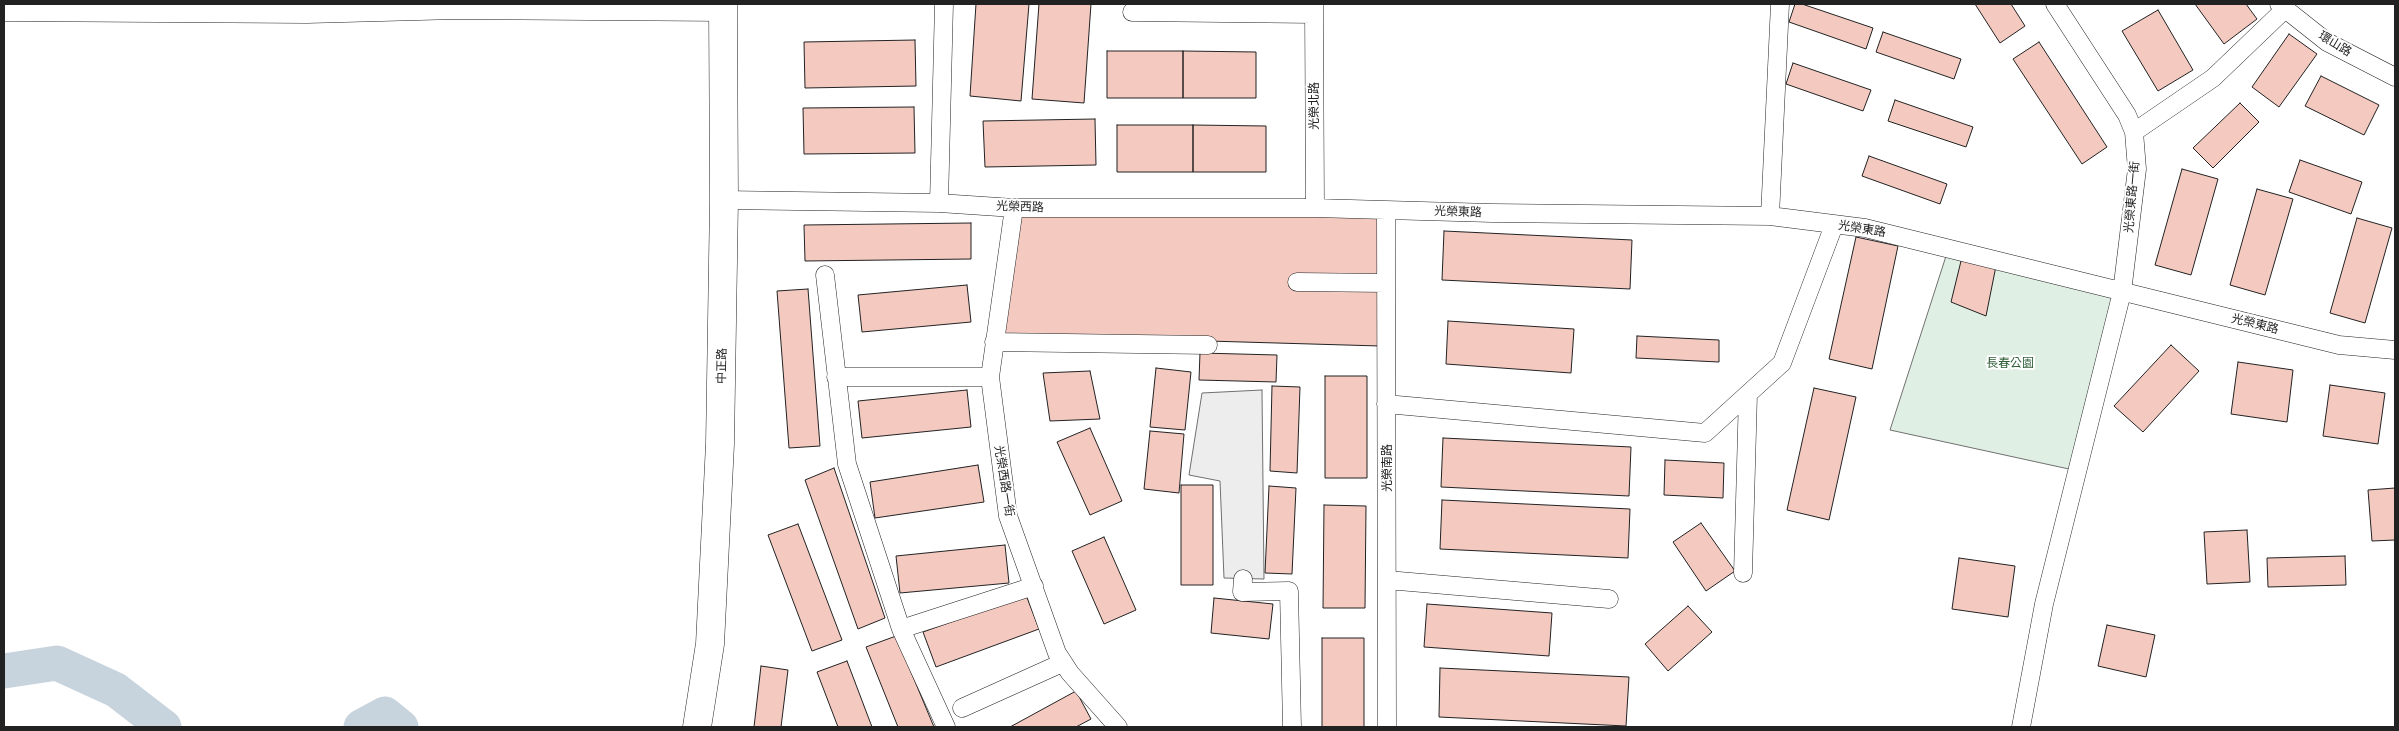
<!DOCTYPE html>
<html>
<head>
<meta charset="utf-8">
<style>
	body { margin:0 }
	#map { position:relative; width:2399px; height:731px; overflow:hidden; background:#fff; font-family:Inter,sans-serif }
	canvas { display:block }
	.frame { position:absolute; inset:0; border:5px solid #222; pointer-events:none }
</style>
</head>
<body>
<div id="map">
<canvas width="2399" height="731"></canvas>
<div class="frame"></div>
</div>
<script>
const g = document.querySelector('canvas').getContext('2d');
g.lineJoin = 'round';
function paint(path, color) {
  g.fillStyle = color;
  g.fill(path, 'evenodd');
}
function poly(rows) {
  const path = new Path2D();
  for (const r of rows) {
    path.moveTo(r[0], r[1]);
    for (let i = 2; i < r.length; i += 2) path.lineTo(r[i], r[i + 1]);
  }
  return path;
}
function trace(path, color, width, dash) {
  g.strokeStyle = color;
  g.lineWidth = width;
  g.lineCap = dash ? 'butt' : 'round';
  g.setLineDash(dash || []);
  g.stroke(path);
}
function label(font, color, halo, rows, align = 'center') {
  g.font = font + ' Inter,"Noto Sans TC",sans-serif';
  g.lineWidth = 4;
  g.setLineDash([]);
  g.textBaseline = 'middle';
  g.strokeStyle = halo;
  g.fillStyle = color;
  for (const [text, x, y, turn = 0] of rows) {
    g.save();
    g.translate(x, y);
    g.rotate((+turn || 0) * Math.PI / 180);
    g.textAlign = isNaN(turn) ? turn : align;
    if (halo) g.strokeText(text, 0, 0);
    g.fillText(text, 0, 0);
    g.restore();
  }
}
const green = poly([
	[1947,253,2121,296,2078,471,1890,430,1947,253]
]);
paint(green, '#e0efe3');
trace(green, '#6f6f6f', 1);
const parking = poly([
	[1262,390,1264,579,1224,578,1220,481,1189,475,1202,393,1262,390]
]);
paint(parking, '#ededed');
trace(parking, '#6f6f6f', 1);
trace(poly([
	[4,671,57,663,116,690,164,727],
	[361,727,385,714,401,727]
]), '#c7d3dd', 35);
const building = poly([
	[976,4,1029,4,1021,101,970,96,976,4],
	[1039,4,1091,4,1084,103,1032,99,1039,4],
	[1795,4,1802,4,1873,28,1866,49,1789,22,1795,4],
	[1975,4,2011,4,2025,26,2000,43,1975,4],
	[2195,4,2246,4,2257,19,2224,44,2195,4],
	[2158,10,2193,70,2158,91,2122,31,2158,10],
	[1883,32,1961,59,1954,79,1876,52,1883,32],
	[2289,34,2317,54,2279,107,2252,87,2289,34],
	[915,40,916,86,805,88,804,42,915,40],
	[2039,42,2107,147,2082,164,2013,59,2039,42],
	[1107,51,1183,51,1183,98,1107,98,1107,51],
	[1183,51,1256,52,1256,98,1183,98,1183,51],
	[1793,63,1871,90,1863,111,1786,84,1793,63],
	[2321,76,2379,105,2364,135,2305,106,2321,76],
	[1895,100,1973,127,1966,147,1888,121,1895,100],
	[2240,103,2259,122,2213,168,2193,148,2240,103],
	[914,107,915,153,804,154,803,108,914,107],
	[1095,119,1096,165,985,167,983,121,1095,119],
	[1117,125,1193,125,1193,172,1117,172,1117,125],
	[1193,125,1266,126,1266,172,1193,172,1193,125],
	[1869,156,1947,184,1940,204,1862,176,1869,156],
	[2300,160,2362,182,2351,214,2289,192,2300,160],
	[2182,169,2218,179,2191,275,2155,265,2182,169],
	[2257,189,2293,199,2265,295,2230,285,2257,189],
	[1021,215,1378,215,1380,346,1001,335,1021,215],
	[2357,218,2392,228,2365,323,2330,313,2357,218],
	[971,223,971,259,805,261,804,225,971,223],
	[1444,231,1632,240,1630,289,1442,280,1444,231],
	[1856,237,1898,246,1872,369,1829,359,1856,237],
	[1962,257,1996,266,1986,316,1951,302,1962,257],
	[967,285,971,322,862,332,858,295,967,285],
	[808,289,820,446,789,448,777,291,808,289],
	[1448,321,1574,329,1571,373,1446,364,1448,321],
	[1637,336,1719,340,1719,362,1636,358,1637,336],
	[2171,345,2199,371,2143,432,2114,406,2171,345],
	[1200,353,1277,355,1276,382,1199,380,1200,353],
	[2238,362,2293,370,2287,422,2231,414,2238,362],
	[1156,368,1191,372,1185,430,1150,427,1156,368],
	[1090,371,1100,419,1050,421,1043,373,1090,371],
	[1325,376,1367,376,1367,478,1325,478,1325,376],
	[2330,385,2385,393,2378,444,2323,436,2330,385],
	[1272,386,1300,387,1297,473,1270,471,1272,386],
	[1814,388,1856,397,1829,520,1787,510,1814,388],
	[967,390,971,427,862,438,858,401,967,390],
	[1090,428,1122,501,1090,515,1057,442,1090,428],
	[1150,431,1184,434,1179,493,1144,489,1150,431],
	[1443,438,1631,447,1629,496,1441,487,1443,438],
	[1665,460,1724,463,1723,498,1664,495,1665,460],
	[978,465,984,502,875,518,870,482,978,465],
	[834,468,885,618,858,629,805,480,834,468],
	[1181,485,1213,485,1213,585,1181,585,1181,485],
	[1269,486,1296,488,1292,574,1265,573,1269,486],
	[2395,488,2395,540,2372,541,2368,490,2395,488],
	[1442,500,1630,509,1628,558,1440,549,1442,500],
	[1324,505,1366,506,1365,608,1323,608,1324,505],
	[1701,523,1735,571,1706,591,1673,542,1701,523],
	[798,524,842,640,812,651,768,535,798,524],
	[2247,530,2250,582,2207,584,2204,532,2247,530],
	[1104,537,1136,610,1104,624,1072,551,1104,537],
	[1005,545,1009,583,900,593,896,556,1005,545],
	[2345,556,2346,585,2268,587,2267,558,2345,556],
	[1959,558,2015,566,2008,617,1952,609,1959,558],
	[1026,595,1039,629,936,667,923,632,1026,595],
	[1214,598,1273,604,1269,639,1211,633,1214,598],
	[1427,604,1552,613,1549,656,1424,647,1427,604],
	[1688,606,1712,632,1668,671,1645,644,1688,606],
	[2107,625,2155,635,2146,677,2098,666,2107,625],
	[896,636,934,727,898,727,866,647,896,636],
	[1322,638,1364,638,1364,727,1322,727,1322,638],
	[847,661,872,727,838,727,817,672,847,661],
	[761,666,788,670,781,727,754,727,761,666],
	[1440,668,1629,677,1626,726,1439,717,1440,668],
	[1076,691,1091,719,1076,727,1010,727,1076,691]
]);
paint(building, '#f3c9c0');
trace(building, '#222', 1);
const minor = poly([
	[1314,4,1315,208],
	[2279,4,2327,42,2395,77],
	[4,12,307,14,456,10,723,12],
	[1132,12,1314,14],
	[2134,132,2213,78,2284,10],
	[724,200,939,203,1014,208,1315,208,1492,213,1770,216,1865,228,2339,345,2395,350],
	[939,203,944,4],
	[1014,208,990,377,1008,516,1057,653,1070,673,1118,727],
	[1386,210,1387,727],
	[1770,216,1780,4],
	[825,275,847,464,901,629,946,727],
	[1297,282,1386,283],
	[994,342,1208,345],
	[836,377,990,377],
	[1386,404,1705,433,1782,363,1834,225],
	[1743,573,1748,394],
	[1243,579,1242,592,1289,591,1292,727],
	[1387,580,1609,599],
	[901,629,1034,586],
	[962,708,1062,663],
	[2021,727,2044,604,2122,292,2137,169,2134,132,2127,115,2055,4]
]);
const primary = poly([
	[697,727,710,644,720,444,724,200,723,4]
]);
trace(minor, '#222', 19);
trace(primary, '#222', 29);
trace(minor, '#fff', 18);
trace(primary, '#fff', 28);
label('12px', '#222', '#fff', [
	["環山路",2335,44,31],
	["光榮北路",1314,106,-90],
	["光榮東路一街",2132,197,-85],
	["光榮西路",1020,207,2],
	["光榮東路",1458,212,2],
	["光榮東路",1862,229,9],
	["光榮東路",2255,324,14],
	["中正路",722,366,-89],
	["光榮南路",1387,468,-90],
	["光榮西路一街",1004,481,81]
]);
label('12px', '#2f5e38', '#fff', [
	["長春公園",2010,363]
]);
</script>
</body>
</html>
